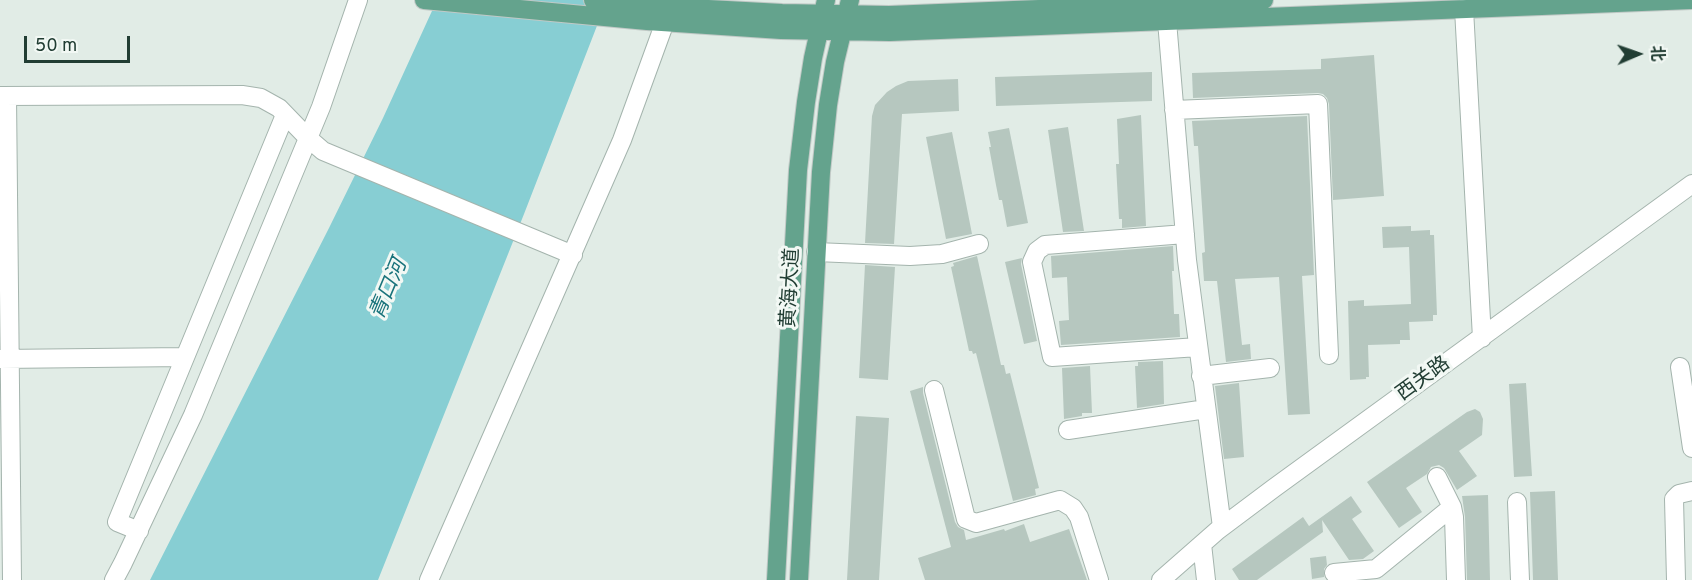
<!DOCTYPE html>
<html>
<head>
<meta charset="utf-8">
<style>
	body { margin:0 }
	#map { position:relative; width:1692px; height:580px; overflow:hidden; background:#e1ece6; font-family:Overpass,"Noto Sans SC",sans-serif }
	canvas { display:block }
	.north { position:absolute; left:1608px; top:24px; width:60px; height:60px; -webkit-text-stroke:4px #f2f8f4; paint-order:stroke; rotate:88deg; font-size:16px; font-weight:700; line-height:24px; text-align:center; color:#213d33 }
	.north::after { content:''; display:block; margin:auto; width:21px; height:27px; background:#213d33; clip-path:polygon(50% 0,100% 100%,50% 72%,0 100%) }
	.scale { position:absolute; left:24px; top:36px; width:106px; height:27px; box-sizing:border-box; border:3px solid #213d33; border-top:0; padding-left:8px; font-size:18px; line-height:21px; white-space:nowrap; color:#213d33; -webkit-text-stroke:4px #f2f8f4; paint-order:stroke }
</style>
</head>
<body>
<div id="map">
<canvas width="1692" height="580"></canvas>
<div class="north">北</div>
<div class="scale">50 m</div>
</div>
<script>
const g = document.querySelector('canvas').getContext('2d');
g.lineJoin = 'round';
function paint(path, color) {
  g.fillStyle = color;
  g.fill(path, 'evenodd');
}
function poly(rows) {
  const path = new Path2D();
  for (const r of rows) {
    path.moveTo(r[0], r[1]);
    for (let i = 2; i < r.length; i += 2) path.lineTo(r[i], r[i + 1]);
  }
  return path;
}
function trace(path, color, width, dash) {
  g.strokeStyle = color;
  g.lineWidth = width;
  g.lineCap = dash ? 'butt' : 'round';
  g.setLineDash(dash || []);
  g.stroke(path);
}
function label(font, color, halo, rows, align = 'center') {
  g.font = font + ' Overpass,"Noto Sans SC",sans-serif';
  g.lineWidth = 6;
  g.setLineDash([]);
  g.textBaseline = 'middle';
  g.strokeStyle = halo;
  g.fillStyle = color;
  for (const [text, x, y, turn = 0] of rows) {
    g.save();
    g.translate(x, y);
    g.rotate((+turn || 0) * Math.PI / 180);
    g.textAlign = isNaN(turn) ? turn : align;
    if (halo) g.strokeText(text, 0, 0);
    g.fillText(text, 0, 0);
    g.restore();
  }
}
paint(poly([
	[437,0,607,0,524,214,378,580,150,580,329,228,383,118]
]), '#87ced3');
paint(poly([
	[1374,55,1384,196,1333,200,1329,104,1327,98,1323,94,1318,93,1193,98,1192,73,1321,69,1321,59],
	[1152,72,1152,101,996,106,995,77],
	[958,79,959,111,902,114,894,244,865,243,872,116,875,105,887,92,896,86,908,81],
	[1141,115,1146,226,1122,228,1122,219,1119,219,1117,183,1116,164,1119,164,1117,119],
	[1307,116,1314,275,1302,276,1310,414,1288,415,1279,277,1235,279,1242,345,1250,344,1251,359,1226,362,1217,281,1204,281,1202,253,1205,252,1198,146,1194,146,1192,121],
	[1068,127,1084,231,1063,232,1048,130],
	[1009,128,1028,223,1007,227,1002,200,999,200,996,185,989,147,991,147,988,132],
	[952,132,972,234,946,239,926,137],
	[1411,226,1411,231,1430,230,1430,235,1434,235,1437,315,1433,315,1433,321,1409,322,1410,340,1400,340,1400,344,1368,345,1369,377,1366,377,1366,379,1350,380,1348,301,1364,300,1364,306,1411,304,1409,247,1383,248,1382,227],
	[1173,246,1174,271,1172,271,1174,314,1179,314,1180,337,1061,345,1059,321,1069,320,1067,277,1052,278,1051,256],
	[977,256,1001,365,1004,365,1006,374,1010,373,1039,488,1035,489,1036,495,1013,501,976,353,973,354,972,351,969,351,951,267,954,266,953,263],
	[1022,258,1021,264,1037,341,1024,344,1005,262],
	[865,265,895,267,888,380,859,378],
	[1163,361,1164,404,1137,408,1135,366,1138,366,1138,362],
	[1090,366,1092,413,1082,413,1082,416,1064,419,1062,368],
	[1239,383,1244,457,1224,459,1215,386],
	[1526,383,1532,476,1514,477,1509,384],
	[923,387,923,393,955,522,958,527,964,530,966,540,1004,529,1005,531,1024,524,1030,542,1069,529,1087,580,925,580,918,558,951,547,910,391],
	[1475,409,1480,412,1483,419,1482,435,1459,451,1477,476,1457,490,1444,468,1439,465,1431,467,1427,474,1406,488,1422,512,1399,528,1367,482,1467,412],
	[856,416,889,418,879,580,847,580],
	[1555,491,1558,580,1533,580,1530,492],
	[1488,495,1490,580,1467,580,1465,517,1462,496],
	[1351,496,1362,512,1352,519,1374,551,1363,559,1349,560,1322,520,1323,532,1257,580,1239,580,1232,569,1303,517,1309,526],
	[1326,556,1327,565,1324,569,1324,577,1312,579,1310,558]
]), '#b6c7bf');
const minor = poly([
	[1464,9,1482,338],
	[1167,21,1187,260,1222,527],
	[0,96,242,95,261,98,279,108,308,138,323,151,573,255],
	[7,96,12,580],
	[1174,110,1318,104,1329,355],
	[1185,234,1045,245,1037,251,1032,262,1052,357,1198,347],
	[816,252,910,256,942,254,979,244],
	[0,359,185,357],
	[1680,367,1692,448],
	[1201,376,1270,368],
	[934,390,966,519,976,523,1060,500,1073,508,1079,517,1099,580],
	[1068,430,1206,409],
	[1437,477,1452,507,1454,517,1456,580],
	[1517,502,1520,580],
	[139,531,117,522,285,115],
	[1202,544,1206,580],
	[1334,573,1376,569,1452,507],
	[114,580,123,563,193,415,321,107,358,0],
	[429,580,622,140,665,22],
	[1161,580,1218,530,1274,488,1692,184],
	[1676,580,1674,499,1679,494,1692,491]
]);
const major = poly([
	[424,0,647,21,781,30,890,32,1692,0],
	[593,0,653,6,782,13,889,15,1264,0],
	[776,580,798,170,806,102,813,58,826,0],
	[799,580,821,172,828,105,835,62,850,0]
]);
trace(minor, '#a4b4ad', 20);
trace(major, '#c1c9c6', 20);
trace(minor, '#fff', 18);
trace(major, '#64a38d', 18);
label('20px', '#213d33', '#f2f8f4', [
	["黄海大道",792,288,-87],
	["西关路",1424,380,-36]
]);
label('italic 21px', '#19737b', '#f2f8f4', [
	["青口河",390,290,-67]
]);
</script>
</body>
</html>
